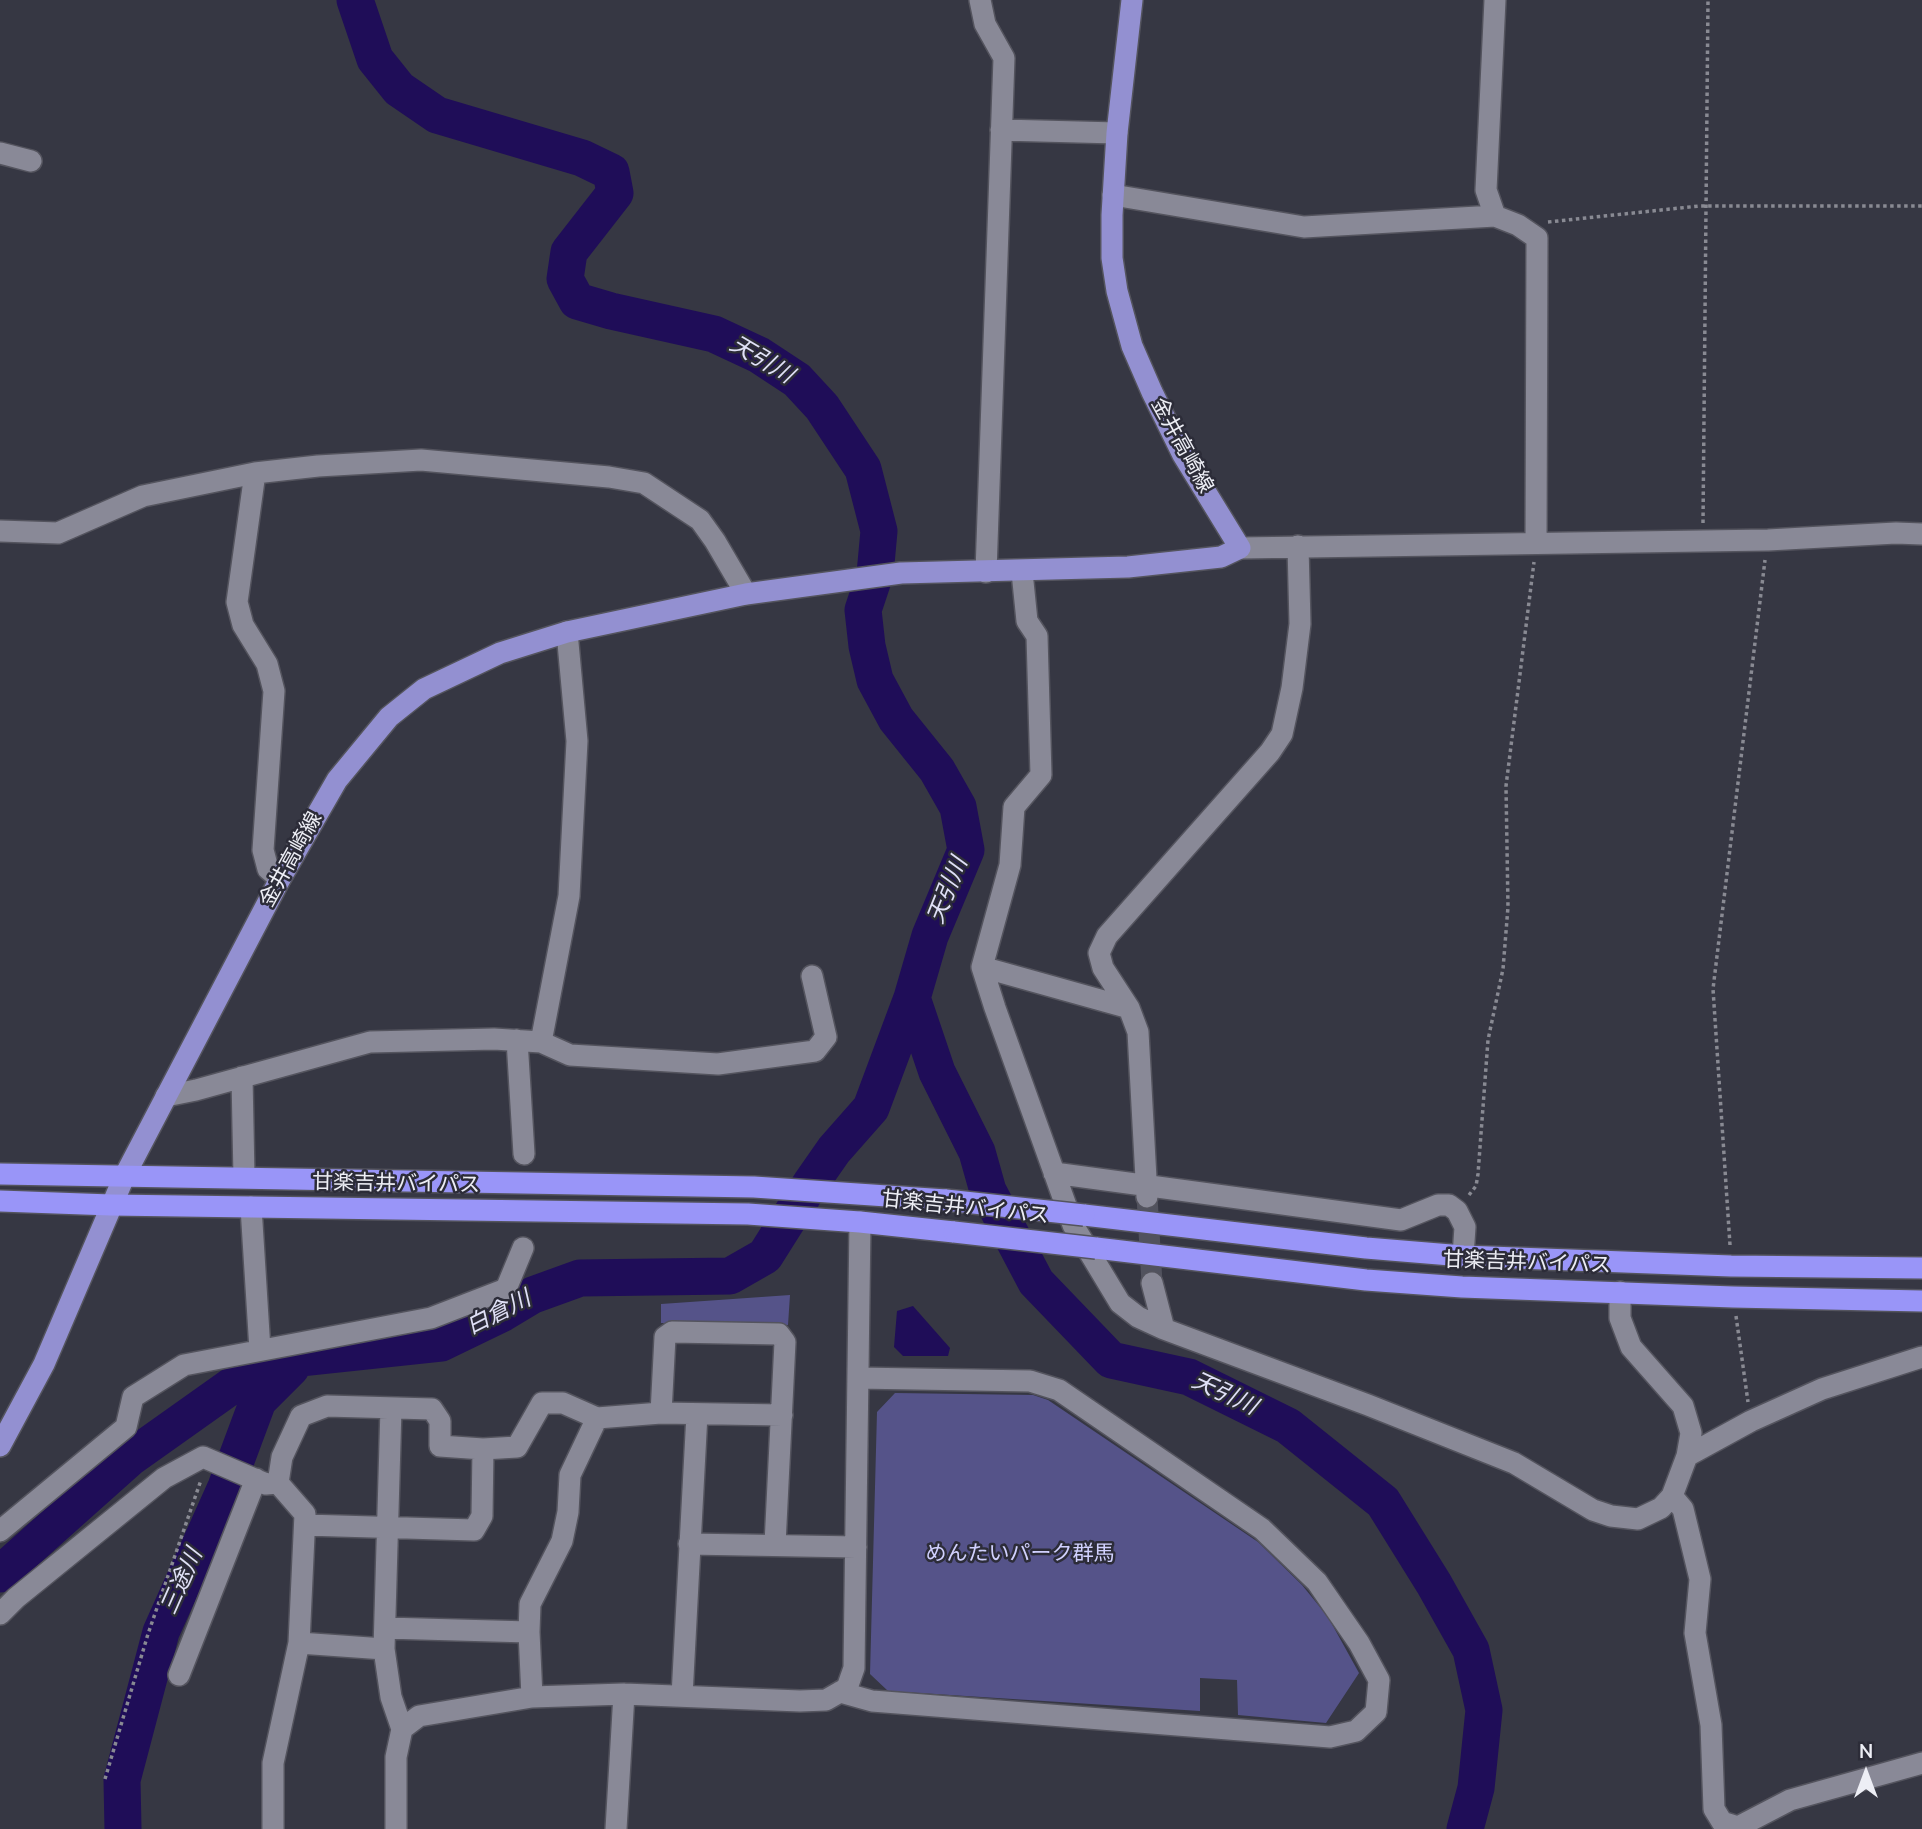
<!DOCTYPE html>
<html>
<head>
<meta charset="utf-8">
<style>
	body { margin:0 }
	#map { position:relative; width:1922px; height:1829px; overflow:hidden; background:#363743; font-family:"Nunito Sans",sans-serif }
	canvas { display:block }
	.north { position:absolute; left:1831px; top:1738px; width:70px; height:70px; -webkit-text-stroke:5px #2c2c38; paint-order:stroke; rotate:0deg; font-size:19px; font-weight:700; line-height:28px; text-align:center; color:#edeef5 }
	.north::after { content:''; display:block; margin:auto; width:24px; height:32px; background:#edeef5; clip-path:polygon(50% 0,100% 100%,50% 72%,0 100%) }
</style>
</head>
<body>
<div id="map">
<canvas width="1922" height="1829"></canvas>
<div class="north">N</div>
</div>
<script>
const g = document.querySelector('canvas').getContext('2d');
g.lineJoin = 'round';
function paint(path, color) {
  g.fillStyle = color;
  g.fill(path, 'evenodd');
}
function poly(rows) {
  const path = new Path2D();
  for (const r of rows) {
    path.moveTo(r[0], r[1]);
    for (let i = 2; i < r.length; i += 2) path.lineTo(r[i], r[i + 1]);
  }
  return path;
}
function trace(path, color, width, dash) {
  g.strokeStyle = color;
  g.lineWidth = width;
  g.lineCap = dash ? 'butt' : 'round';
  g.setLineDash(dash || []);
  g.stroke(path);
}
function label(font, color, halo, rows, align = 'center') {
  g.font = font + ' "Nunito Sans","Noto Sans JP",sans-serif';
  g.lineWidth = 5;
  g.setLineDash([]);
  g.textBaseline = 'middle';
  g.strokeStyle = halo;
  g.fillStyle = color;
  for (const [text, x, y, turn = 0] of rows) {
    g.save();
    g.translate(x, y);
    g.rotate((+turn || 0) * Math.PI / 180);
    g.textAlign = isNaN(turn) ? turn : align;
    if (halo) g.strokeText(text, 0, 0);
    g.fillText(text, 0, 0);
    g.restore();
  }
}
paint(poly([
	[790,1295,788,1325,661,1323,661,1304],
	[895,1393,1033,1395,1048,1400,1258,1542,1302,1585,1328,1617,1359,1673,1326,1723,1238,1715,1237,1680,1200,1678,1200,1711,888,1691,870,1674,877,1412]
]), '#555389');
paint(poly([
	[913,1306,950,1348,948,1356,903,1356,894,1347,897,1311]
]), '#1f0d58');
trace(poly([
	[912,998,937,1072,977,1152,988,1191,1036,1282,1111,1360,1189,1377,1288,1426,1383,1502,1434,1584,1471,1650,1484,1710,1476,1788,1465,1829],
	[0,1574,130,1458,230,1387,272,1367,300,1358,441,1343,503,1313,533,1295,580,1278,730,1276,765,1256,811,1183,834,1150,871,1108,912,998,930,936,966,850,958,807,937,770,896,719,875,680,867,646,863,610,875,574,879,531,863,469,822,407,797,380,759,355,714,334,611,311,577,301,565,279,569,252,615,193,611,172,582,158,437,115,399,89,375,59,355,0],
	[123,1829,122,1780,161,1632,226,1487,258,1401,291,1368]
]), '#1f0d58', 37);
trace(poly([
	[1147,1197,1152,1283]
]), '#51525e', 21, [21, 10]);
const minor = poly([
	[980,0,985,24,1004,58,986,572],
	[1495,0,1486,190,1495,216,1518,225,1537,238,1536,543],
	[1001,130,1117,133],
	[0,153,31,161],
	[1113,195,1304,227,1495,216],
	[255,473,318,466,421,460,609,477,644,483,700,520,715,541,746,594],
	[0,531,58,533,143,496,255,473,237,602,243,625,267,664,274,691,263,850,268,869,280,879],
	[1240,548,1768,540,1896,533,1922,534],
	[1022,572,1027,621,1037,636,1041,775,1014,807,1010,865,982,967,995,1008,1073,1225,1120,1303,1138,1317,1164,1329],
	[982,967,1129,1008],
	[517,1040,524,1154],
	[541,1042,570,1055,718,1064,815,1051,826,1037,812,976],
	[242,1077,244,1177],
	[166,1096,196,1090,370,1042,494,1039,541,1042,569,896,577,741,567,632],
	[1054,1173,1401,1220,1438,1205,1449,1205,1457,1211,1465,1227,1463,1256],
	[1147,1197,1138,1032,1129,1008,1103,968,1099,953,1107,936,1270,752,1282,734,1292,688,1300,624,1298,546],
	[251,1207,260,1350],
	[1152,1283,1164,1329,1368,1405,1514,1463,1593,1510,1611,1516,1638,1519,1661,1508,1672,1496,1687,1456,1751,1421,1822,1389,1922,1357],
	[1620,1292,1620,1318,1631,1347,1683,1406,1691,1433,1687,1456],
	[391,1408,384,1649,391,1697,402,1729],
	[661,1413,665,1337,672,1332,779,1334,785,1342,775,1544],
	[483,1449,517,1447,542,1403,563,1403,597,1418],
	[278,1483,282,1457,301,1416,327,1406,432,1409,440,1421,440,1446,483,1449,482,1516,474,1530,305,1525],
	[1672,1496,1683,1509,1700,1579,1695,1633,1711,1725,1714,1809,1722,1822,1738,1827,1790,1800,1922,1763],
	[0,1531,126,1427,133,1397,184,1365,431,1318,506,1289,523,1248],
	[689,1544,856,1547],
	[0,1614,16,1598,164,1478,203,1457,266,1484,278,1483,305,1514,299,1643,273,1763,273,1829],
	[385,1628,529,1632],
	[299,1643,384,1649],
	[179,1675,256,1479],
	[840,1692,872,1701,1330,1737,1356,1731,1376,1712,1379,1680,1359,1643,1317,1582,1262,1529,1059,1390,1030,1381,858,1378],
	[682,1696,697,1414],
	[532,1697,529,1632,530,1604,562,1541,568,1512,570,1475,597,1418,661,1413,782,1415],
	[396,1829,396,1757,402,1729,419,1716,532,1697,624,1694,800,1701,826,1700,847,1688,854,1668,860,1222],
	[616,1829,624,1694]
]);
const major = poly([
	[0,1446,44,1364,124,1177,280,879,337,780,389,717,424,689,500,653,567,632,746,594,901,573,1128,567,1221,557,1240,548,1183,455,1152,392,1132,346,1117,291,1112,258,1112,215,1117,133,1132,0]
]);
const highway = poly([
	[0,1174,754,1187,946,1200],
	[0,1201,111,1205,748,1214,860,1222,954,1232],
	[1084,1215,1366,1248,1463,1256,1731,1266,1922,1268],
	[1096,1248,1366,1280,1462,1287,1733,1297,1922,1301]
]);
trace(minor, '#54545e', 24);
trace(major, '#54545e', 24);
trace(highway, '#54545e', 24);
trace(poly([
	[1548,222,1699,206,1922,206],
	[1703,523,1708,0],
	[1469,1195,1476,1186,1478,1174,1488,1040,1503,969,1508,907,1506,786,1534,562],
	[1730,1245,1713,989,1765,560],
	[1736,1316,1748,1402],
	[105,1779,148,1634,201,1480]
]), '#898a93', 3.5, [3.5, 3.5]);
trace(minor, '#898997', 21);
trace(major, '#9390d1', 21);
trace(highway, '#9995f8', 21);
const highwayBridge = poly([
	[946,1200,1084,1215],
	[954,1232,1096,1248]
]);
trace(highwayBridge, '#54545e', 24, []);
trace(highwayBridge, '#9995f8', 21);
label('21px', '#edeef5', '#2c2c38', [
	["金井高崎線",1181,446,61],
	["金井高崎線",292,860,-61],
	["甘楽吉井バイパス",396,1185,1],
	["甘楽吉井バイパス",965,1209,6],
	["甘楽吉井バイパス",1527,1264,2]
]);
label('21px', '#d1d1fe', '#2c2c38', [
	["めんたいパーク群馬",1020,1555]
]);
label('italic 23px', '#e0e1f7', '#2c2c38', [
	["天引川",761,361,31],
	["天引川",949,891,-68],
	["白倉川",499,1314,-27],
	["天引川",1224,1395,25],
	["三途川",183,1582,-66]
]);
</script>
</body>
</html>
